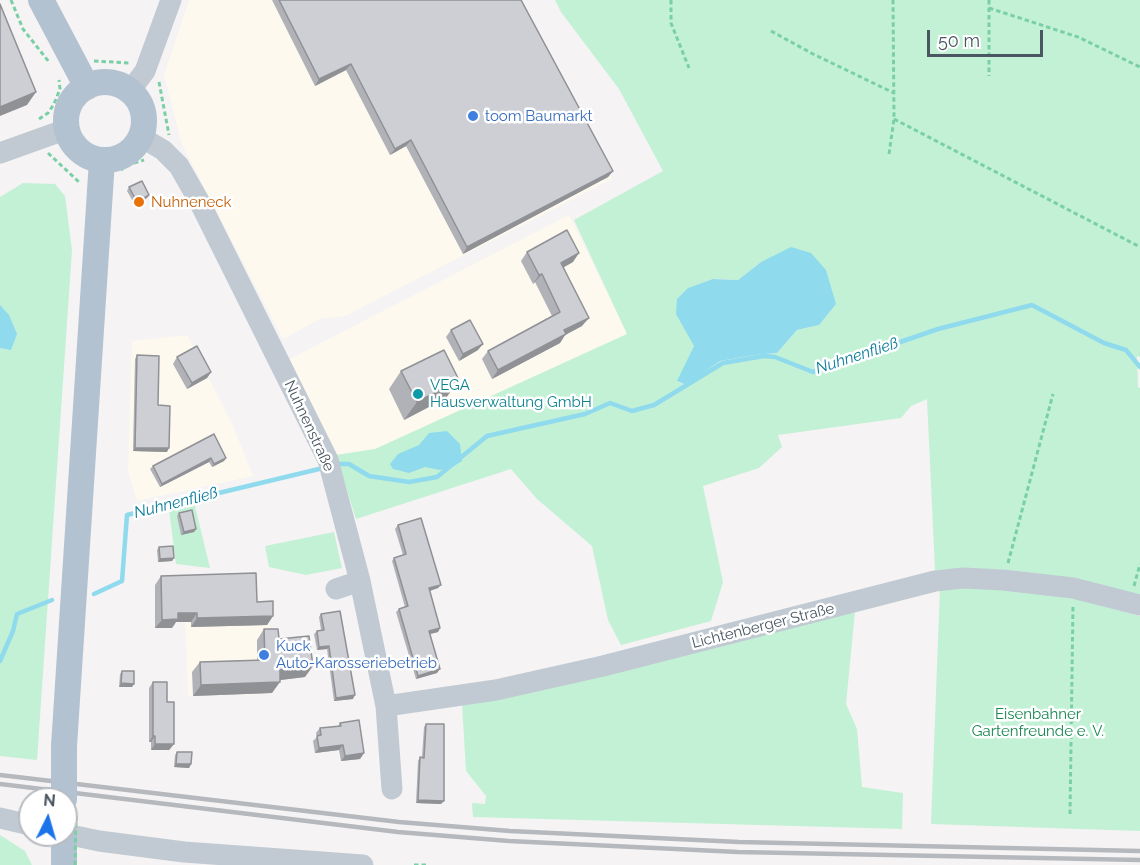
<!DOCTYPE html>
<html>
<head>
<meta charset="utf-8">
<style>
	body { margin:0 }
	#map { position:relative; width:1140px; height:865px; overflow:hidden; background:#f5f3f3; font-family:Raleway,sans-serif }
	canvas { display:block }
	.north { position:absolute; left:18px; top:787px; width:60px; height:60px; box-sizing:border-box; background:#fff; border:2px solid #b7bbc0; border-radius:50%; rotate:5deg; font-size:16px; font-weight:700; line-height:24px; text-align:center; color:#4a5661 }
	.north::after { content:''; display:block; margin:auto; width:21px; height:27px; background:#1a73e8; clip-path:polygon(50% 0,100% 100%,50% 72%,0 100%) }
	.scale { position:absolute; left:927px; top:30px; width:116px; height:27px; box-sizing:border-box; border:3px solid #4a5661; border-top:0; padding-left:8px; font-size:18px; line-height:21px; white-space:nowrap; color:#4a5661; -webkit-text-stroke:4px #fff; paint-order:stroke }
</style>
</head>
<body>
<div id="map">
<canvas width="1140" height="865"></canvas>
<div class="north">N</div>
<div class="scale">50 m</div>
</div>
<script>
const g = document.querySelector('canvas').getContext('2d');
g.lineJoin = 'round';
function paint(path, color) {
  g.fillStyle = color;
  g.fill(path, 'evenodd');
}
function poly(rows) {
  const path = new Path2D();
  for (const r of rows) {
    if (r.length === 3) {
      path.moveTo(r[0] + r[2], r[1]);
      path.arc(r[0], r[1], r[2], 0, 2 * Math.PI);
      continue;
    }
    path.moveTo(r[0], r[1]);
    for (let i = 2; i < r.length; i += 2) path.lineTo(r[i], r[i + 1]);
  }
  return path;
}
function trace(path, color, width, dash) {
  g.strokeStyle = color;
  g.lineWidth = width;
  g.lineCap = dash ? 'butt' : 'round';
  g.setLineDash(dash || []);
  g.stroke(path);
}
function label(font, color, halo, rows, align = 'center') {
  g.font = font + ' Raleway,sans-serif';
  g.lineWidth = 5;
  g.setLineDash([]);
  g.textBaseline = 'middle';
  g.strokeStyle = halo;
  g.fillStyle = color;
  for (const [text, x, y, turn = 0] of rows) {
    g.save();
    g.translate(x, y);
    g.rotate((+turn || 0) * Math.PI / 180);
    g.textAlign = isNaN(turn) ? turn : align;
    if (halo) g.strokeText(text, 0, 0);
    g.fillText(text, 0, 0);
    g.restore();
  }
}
paint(poly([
	[189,0,514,0,612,179,345,316,320,319,283,339,182,145,164,75],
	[569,215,627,334,375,449,336,455,288,360],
	[187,335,233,426,253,476,137,501,128,471,132,341],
	[268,609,272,642,273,694,188,696,185,613]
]), '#fdf9ef');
paint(poly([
	[555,0,1140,0,1140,357,1137,356,1138,387,1140,388,1140,596,1085,581,1041,574,997,569,935,570,927,399,911,406,901,418,778,435,782,447,759,468,703,486,723,582,711,621,621,645,608,620,592,546,537,499,511,469,356,519,336,455,375,449,627,334,574,220,663,171,619,89,561,12],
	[761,262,819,325,797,330,777,353,755,355,720,361,686,385,678,382,694,346,713,279,738,280],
	[23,183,55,184,65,196,72,250,37,760,0,756,0,197],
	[194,502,210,568,176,564,169,509],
	[334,532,342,568,306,575,269,567,265,546],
	[1001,587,1065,596,1140,616,1140,831,931,824,940,588],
	[855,611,846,704,857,729,862,787,903,793,902,829,473,817,472,803,485,804,486,796,466,771,462,704],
	[0,835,25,851,32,865,0,865]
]), '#c3f1d5');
paint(poly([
	[791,247,811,253,826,270,836,304,819,325,797,330,777,353,755,355,720,361,686,385,677,381,694,346,676,314,677,299,688,288,713,279,738,280,761,262],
	[0,305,9,315,17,334,11,350,0,348],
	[447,431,460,444,462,461,454,466,440,470,425,467,409,473,393,469,390,464,398,454,419,445,429,433]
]), '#90daee');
trace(poly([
	[339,464,349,464,369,476,409,482,437,477,487,436,585,414,610,403,632,411,654,405,723,363,764,356,775,357,813,372,938,329,1032,305,1104,343,1126,350,1140,367],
	[94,594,122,581,127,515,319,469],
	[0,661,13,631,17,614,52,600]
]), '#90daee', 4.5);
trace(poly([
	[11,0,23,29,49,62],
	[671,0,671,23,689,68],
	[989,0,989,76],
	[989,8,1078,37,1140,67],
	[771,31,813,54,894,93],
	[94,61,129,63],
	[159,82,169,135],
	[39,119,48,113,54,104,60,89,59,80],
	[894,119,1140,247],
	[48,153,80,183],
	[889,154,894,119,893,0],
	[121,170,127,165,144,160],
	[1008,563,1053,394],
	[1134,586,1140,564],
	[1070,814,1073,605],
	[414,865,426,865]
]), '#7ad0a6', 3, [4.5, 3]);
trace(poly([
	[130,91,145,71,171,0],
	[141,137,163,150,179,166,199,201,328,460,360,581,386,706,392,789],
	[0,153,67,129],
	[336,589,360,581],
	[386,706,496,690,603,666,935,581,963,578,1003,580,1073,588,1140,605],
	[0,818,30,825],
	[66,834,99,841,184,852,363,865]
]), '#c1cad2', 21);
trace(poly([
	[41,0,87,87],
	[105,121,39],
	[64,746,102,160],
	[64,835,64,865]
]), '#b3c2d1', 26);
trace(poly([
	[0,775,399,822,510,831,739,842,1140,851],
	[0,784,398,832,509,841,738,852,1140,860]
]), '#b5b8bd', 4.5);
trace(poly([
	[75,865,76,816]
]), '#7ad0a6', 3, [4.5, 3]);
trace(poly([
	[64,746,64,799]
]), '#b3c2d1', 26);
paint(poly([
	[272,0,521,0,613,171,608,177,463,254,406,146,390,155,346,70,315,86],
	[129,187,147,198,135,205,127,191],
	[527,252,573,262,564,267,582,326,565,335,560,343,492,379,482,359,488,351,552,316,535,282,533,284,521,261],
	[451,330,478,350,459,361,446,337],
	[137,355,158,405,167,452,133,451,135,359],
	[177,357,211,372,207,378,187,389,173,364],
	[401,371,446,398,404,420,389,389],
	[214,434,226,458,224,461,212,467,209,462,160,487,150,469,153,466],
	[179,513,196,529,194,532,181,535,177,516],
	[398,525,438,588,430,591,440,628,438,632,430,634,437,673,416,679,396,612,399,609,405,607,392,561,394,558,403,555,395,529],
	[159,547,174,558,172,561,158,562,157,550],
	[161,576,257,602,273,616,267,625,191,627,191,622,176,622,172,628,155,628,155,585],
	[321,614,353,699,334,701,327,649,317,650,314,634,317,631,321,630,319,617],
	[264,629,279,639,305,677,280,680,272,693,193,696,192,672,200,662,257,660,257,640],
	[122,671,134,684,132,687,119,687,120,674],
	[153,682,167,702,174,744,169,750,151,750,151,742,149,742,149,688],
	[340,723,364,753,360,759,341,761,339,750,315,753,313,741,317,737,316,733,320,728,338,726],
	[426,724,441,804,416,803,418,761,420,757,422,757,424,727],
	[177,752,191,764,189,768,174,767,175,755]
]), '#b0b2b7');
paint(poly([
	[351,64,346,70,315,86,319,79],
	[36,92,27,105,0,116,0,107],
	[411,140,406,146,390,155,395,149],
	[613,171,608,177,463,254,467,247],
	[149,195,147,198,135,205,137,202],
	[579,253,573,262,555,272,561,263],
	[542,274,535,282,533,284,539,275],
	[589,318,582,326,565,335,560,343,492,379,498,370,564,330],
	[483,344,478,350,459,361,463,354],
	[211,372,207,378,187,389,192,383],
	[459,380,446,398,404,420,417,402],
	[135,448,169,448,167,452,133,451],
	[211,458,209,462,160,487,162,484],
	[226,458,224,461,212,467,214,464],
	[196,529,194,532,181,535,184,532],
	[174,558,172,561,158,562,160,559],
	[441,585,438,588,426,592,429,588],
	[178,613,197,613,191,622,176,622,172,628,155,628,162,620],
	[273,616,267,625,191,627,197,618],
	[440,628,438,632,426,635,429,631],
	[329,646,327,649,317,650,319,647],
	[313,666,305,677,272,681,280,670],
	[440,669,437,673,416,679,418,676],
	[280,682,272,693,193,696,201,685],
	[121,683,134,684,132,687,119,687],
	[355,695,353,699,334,701,336,698],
	[153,736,155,736,151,742,149,742],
	[155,744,174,744,169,750,151,750],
	[343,745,339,750,315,753,319,748],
	[364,753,360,759,341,761,345,756],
	[176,764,191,764,189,768,174,767],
	[418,800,444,801,441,804,416,803]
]), '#909195');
const building = poly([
	[279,0,521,0,613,171,467,247,411,140,395,149,351,64,319,79,279,0],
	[0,4,36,92,0,107,0,4],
	[142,181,149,195,137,202,129,187,142,181],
	[567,230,579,253,561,263,589,318,564,330,566,334,498,370,488,351,560,312,542,274,539,275,527,252,567,230],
	[470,320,483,344,463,354,451,330,470,320],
	[197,346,211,372,192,383,177,357,197,346],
	[444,350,459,380,417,402,401,371,444,350],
	[137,355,159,356,158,405,170,406,169,448,135,448,137,355],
	[214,434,226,458,214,464,211,458,162,484,153,466,214,434],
	[192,510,196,529,184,532,179,513,192,510],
	[421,518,441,585,429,588,440,628,429,631,440,669,418,676,399,609,408,606,394,558,406,554,398,525,421,518],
	[173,546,174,558,160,559,159,547,173,546],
	[256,573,257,602,273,601,273,616,197,618,197,613,178,613,178,619,162,620,161,576,256,573],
	[340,611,355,695,336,698,329,646,319,647,317,631,324,630,321,614,340,611],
	[264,629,278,629,279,639,309,636,313,666,280,670,280,682,201,685,200,662,265,660,264,629],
	[122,671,134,671,134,684,121,683,122,671],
	[153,682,167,682,167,702,174,702,174,744,155,744,155,736,153,736,153,682],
	[359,720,364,753,345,756,343,745,319,748,317,736,321,735,320,728,341,726,340,723,359,720],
	[426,724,444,724,444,801,418,800,420,757,424,758,426,724],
	[177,752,192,752,191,764,176,764,177,752]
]);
paint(building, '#cdcfd5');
trace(building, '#909195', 1.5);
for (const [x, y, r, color] of [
	[473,116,6,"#3f7fe0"],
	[139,202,6,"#e8710a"],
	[418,394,6,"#0f9aa8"],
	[264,655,6,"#3f7fe0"]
]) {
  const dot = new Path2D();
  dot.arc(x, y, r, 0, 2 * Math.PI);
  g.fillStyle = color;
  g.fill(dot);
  trace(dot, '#fff', 2);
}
label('15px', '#366cbe', '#fff', [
	["toom Baumarkt",485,116],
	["Kuck",276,646],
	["Auto-Karosseriebetrieb",276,663]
], 'left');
label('15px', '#c56008', '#fff', [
	["Nuhneneck",151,202]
], 'left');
label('15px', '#0d838f', '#fff', [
	["VEGA",430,385],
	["Hausverwaltung GmbH",430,402]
], 'left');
label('15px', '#4a5661', '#fff', [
	["Nuhnenstraße",309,426,65],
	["Lichtenberger Straße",763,626,-14]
]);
label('15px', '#17864f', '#fff', [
	["Eisenbahner",1038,714],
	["Gartenfreunde e. V.",1038,731]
]);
label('italic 16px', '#0c7c9b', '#fff', [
	["Nuhnenfließ",857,356,-18],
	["Nuhnenfließ",176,503,-14]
]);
</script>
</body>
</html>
